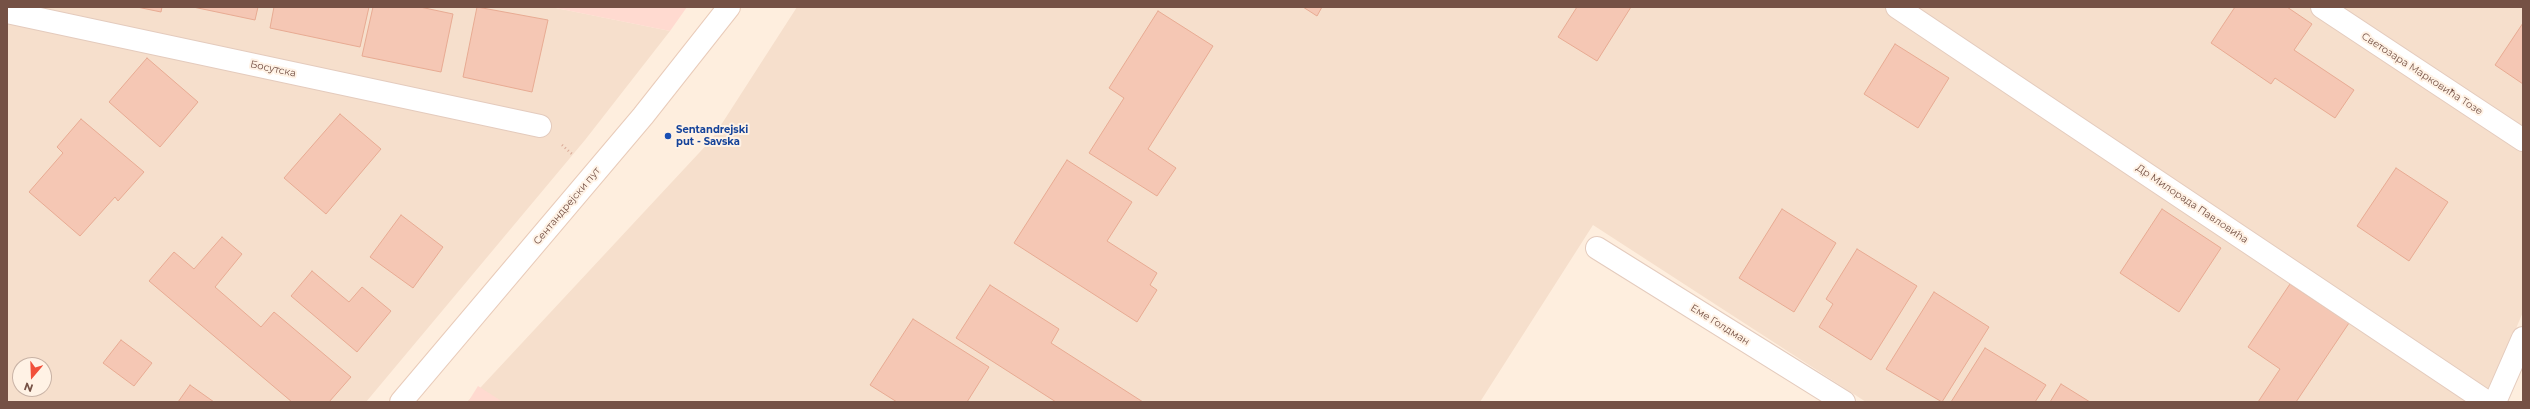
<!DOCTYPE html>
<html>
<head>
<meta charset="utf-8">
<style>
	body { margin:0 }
	#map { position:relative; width:2530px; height:409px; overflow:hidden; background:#feeede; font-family:Montserrat,sans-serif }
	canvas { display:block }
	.frame { position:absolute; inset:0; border:8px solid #755145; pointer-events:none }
	.north { position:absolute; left:12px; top:357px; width:40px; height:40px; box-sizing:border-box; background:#fff2e5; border:1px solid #c8b2a5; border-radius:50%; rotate:199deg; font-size:11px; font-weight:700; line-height:16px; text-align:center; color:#755145 }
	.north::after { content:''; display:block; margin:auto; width:14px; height:18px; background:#f1503a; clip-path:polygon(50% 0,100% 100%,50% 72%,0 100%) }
</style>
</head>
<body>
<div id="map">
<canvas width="2530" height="409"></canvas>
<div class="frame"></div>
<div class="north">N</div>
</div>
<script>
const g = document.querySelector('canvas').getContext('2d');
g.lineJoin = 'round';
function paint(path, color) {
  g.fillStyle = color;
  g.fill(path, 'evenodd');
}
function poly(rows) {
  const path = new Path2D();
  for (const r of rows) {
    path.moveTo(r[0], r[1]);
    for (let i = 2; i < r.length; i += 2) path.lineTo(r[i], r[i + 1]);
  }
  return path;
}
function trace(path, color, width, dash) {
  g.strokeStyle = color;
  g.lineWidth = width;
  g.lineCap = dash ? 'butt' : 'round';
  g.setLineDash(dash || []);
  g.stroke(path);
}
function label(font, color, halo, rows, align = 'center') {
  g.font = font + ' Montserrat,sans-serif';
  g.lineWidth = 4;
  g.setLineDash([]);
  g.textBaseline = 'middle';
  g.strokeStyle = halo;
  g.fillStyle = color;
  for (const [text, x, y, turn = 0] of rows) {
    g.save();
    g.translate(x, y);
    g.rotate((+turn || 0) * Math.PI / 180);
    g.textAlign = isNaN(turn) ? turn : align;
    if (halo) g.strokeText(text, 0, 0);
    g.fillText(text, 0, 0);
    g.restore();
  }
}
paint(poly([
	[7,7,551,7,670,31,585,140,366,402,7,402],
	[20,365,44,365,44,389,20,389],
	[797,7,2523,7,2523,312,2485,402,1866,402,1593,225,1480,402,467,402,712,139]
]), '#f6dfcc');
paint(poly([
	[551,7,687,7,670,31],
	[478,386,503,402,468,402]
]), '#ffdad0');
const building = poly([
	[137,7,162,7,161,12,137,7],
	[193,7,258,7,255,20,193,7],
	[274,7,369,7,360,47,270,28,274,7],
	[373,7,420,7,453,14,441,72,362,56,373,7],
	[477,7,548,20,532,92,463,77,477,7],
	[1303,7,1322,7,1317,16,1303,7],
	[1577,7,1631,7,1597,61,1558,37,1577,7],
	[2235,7,2287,7,2312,24,2294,50,2354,90,2335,118,2275,78,2271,84,2211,43,2235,7],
	[1158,11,1213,46,1148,149,1176,168,1157,196,1089,153,1124,98,1109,88,1158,11],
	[2523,23,2523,84,2495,65,2523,23],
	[1895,44,1949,78,1918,128,1864,94,1895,44],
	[147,58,198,102,160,147,109,102,147,58],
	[340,114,381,149,326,214,284,178,340,114],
	[81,119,144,172,118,201,115,197,80,236,29,192,63,153,57,147,81,119],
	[1067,160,1132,202,1107,241,1157,273,1150,285,1157,290,1137,322,1014,243,1067,160],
	[2396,168,2448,202,2409,261,2357,226,2396,168],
	[1782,209,1836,243,1794,312,1739,278,1782,209],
	[2162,209,2221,248,2179,312,2120,273,2162,209],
	[401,215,443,247,413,288,370,257,401,215],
	[222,237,242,254,215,287,261,327,274,312,351,377,329,402,292,402,149,281,174,252,194,269,222,237],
	[1857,249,1917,286,1871,360,1819,327,1833,304,1826,299,1857,249],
	[312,271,349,302,362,287,391,311,357,352,291,296,312,271],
	[2290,284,2349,323,2296,402,2258,402,2280,369,2248,347,2290,284],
	[990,285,1059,329,1051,343,1143,402,1056,402,956,338,990,285],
	[1934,292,1989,327,1942,402,1886,369,1934,292],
	[913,319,989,367,967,402,897,402,870,385,913,319],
	[121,340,152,363,134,386,103,363,121,340],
	[1985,348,2046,385,2035,402,1951,402,1985,348],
	[2061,384,2090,402,2050,402,2061,384],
	[190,385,214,402,178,402,190,385]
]);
paint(building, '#f5c7b4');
trace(building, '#e8ab93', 1);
const street = poly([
	[1897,7,2487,402],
	[2322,7,2523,140],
	[7,12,540,126],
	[1597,248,1844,402],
	[2495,402,2523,338]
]);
const secondary = poly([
	[401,402,643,116,729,7]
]);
trace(street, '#e4cbbd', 24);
trace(secondary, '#e9cbb9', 24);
trace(poly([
	[562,145,572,154]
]), '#d9aa97', 2.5, [1, 3]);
trace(street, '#fff', 22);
trace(secondary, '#fff', 22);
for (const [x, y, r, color] of [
	[668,136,4,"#1a4fb4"]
]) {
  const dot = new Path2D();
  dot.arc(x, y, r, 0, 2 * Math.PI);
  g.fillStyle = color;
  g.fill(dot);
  trace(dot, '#fff2e5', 1.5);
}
label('10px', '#755145', '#fff2e5', [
	["Босутска",273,69,12],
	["Светозара Марковића Тозе",2422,74,33],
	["Др Милорада Павловића",2192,204,34],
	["Сентандрејски пут",567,206,-50],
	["Еме Голдман",1720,325,32]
]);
label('bold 10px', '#164399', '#fff2e5', [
	["Sentandrejski",676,130],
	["put - Savska",676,142]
], 'left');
</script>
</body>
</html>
